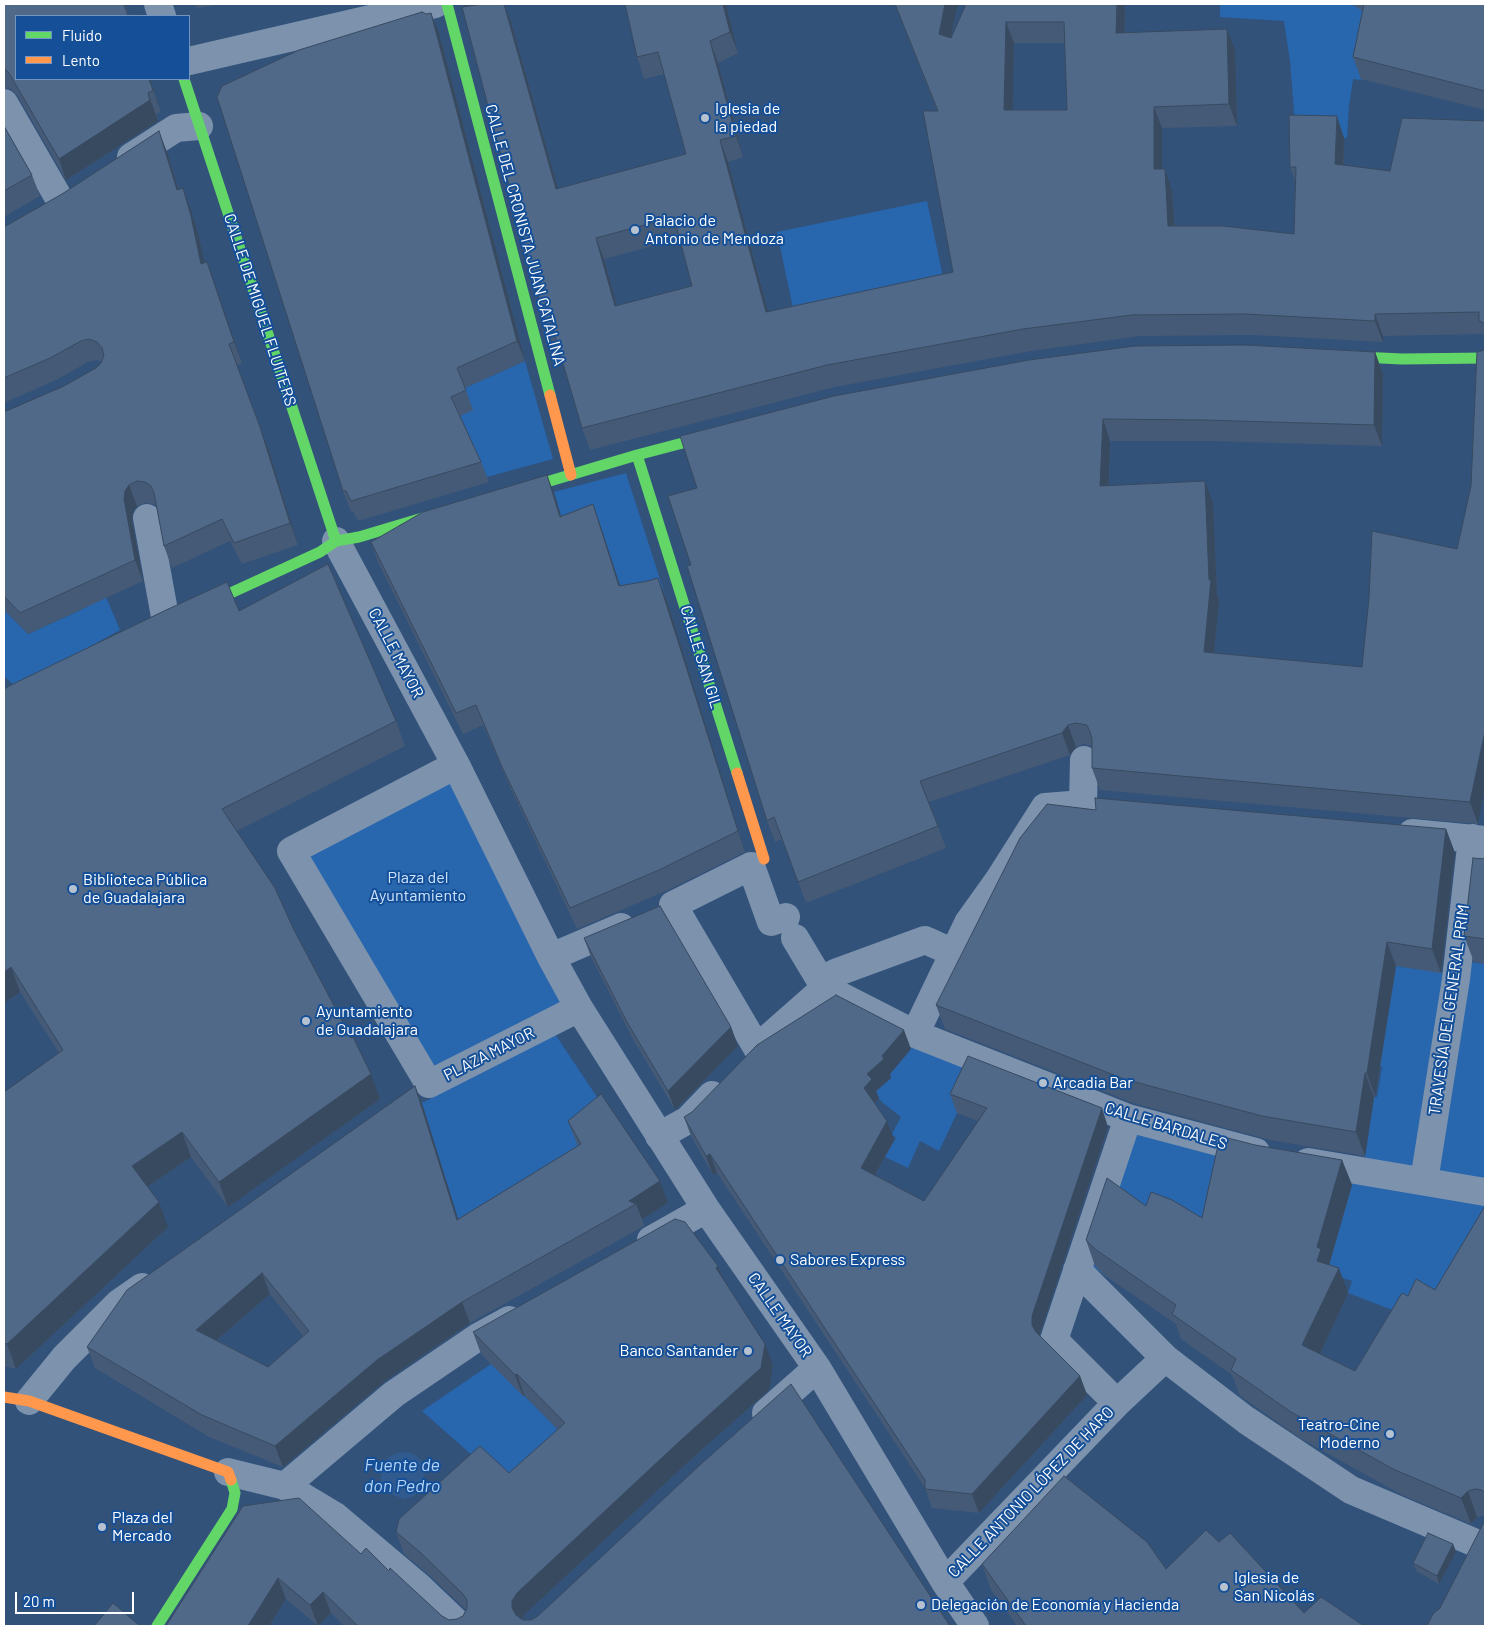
<!DOCTYPE html>
<html>
<head>
<meta charset="utf-8">
<style>
	body { margin:0 }
	#map { position:relative; width:1489px; height:1630px; overflow:hidden; background:#32527a; font-family:Barlow,sans-serif }
	canvas { display:block }
	.frame { position:absolute; inset:0; border:5px solid #fff; pointer-events:none }
	.legend { position:absolute; left:15px; top:15px; width:175px; height:65px; box-sizing:border-box; background:#144f98; border:1px solid #7295c1; margin:0; padding:6px 9px; list-style:none; font-size:15px; color:#fff }
	.legend li { display:flex; align-items:center; gap:10px; height:25px }
	.legend b { width:25px; border:1px solid #7295c1 }
	.scale { position:absolute; left:15px; top:1592px; width:119px; height:22px; box-sizing:border-box; border:2px solid #fff; border-top:0; padding-left:6px; font-size:15px; line-height:18px; white-space:nowrap; color:#fff; -webkit-text-stroke:4px #144f98; paint-order:stroke }
</style>
</head>
<body>
<div id="map">
<canvas width="1489" height="1630"></canvas>
<div class="frame"></div>
<ul class="legend">
<li><b style="height:6px;background:#63d668"></b>Fluido</li>
<li><b style="height:6px;background:#ff974d"></b>Lento</li>
</ul>
<div class="scale">20 m</div>
</div>
<script>
const g = document.querySelector('canvas').getContext('2d');
g.lineJoin = 'round';
function paint(path, color) {
  g.fillStyle = color;
  g.fill(path, 'evenodd');
}
function poly(rows) {
  const path = new Path2D();
  for (const r of rows) {
    path.moveTo(r[0], r[1]);
    for (let i = 2; i < r.length; i += 2) path.lineTo(r[i], r[i + 1]);
  }
  return path;
}
function trace(path, color, width, dash) {
  g.strokeStyle = color;
  g.lineWidth = width;
  g.lineCap = dash ? 'butt' : 'round';
  g.setLineDash(dash || []);
  g.stroke(path);
}
function label(font, color, halo, rows, align = 'center') {
  g.font = font + ' Barlow,sans-serif';
  g.lineWidth = 4;
  g.setLineDash([]);
  g.textBaseline = 'middle';
  g.strokeStyle = halo;
  g.fillStyle = color;
  for (const [text, x, y, turn = 0] of rows) {
    g.save();
    g.translate(x, y);
    g.rotate((+turn || 0) * Math.PI / 180);
    g.textAlign = isNaN(turn) ? turn : align;
    if (halo) g.strokeText(text, 0, 0);
    g.fillText(text, 0, 0);
    g.restore();
  }
}
paint(poly([
	[1220,4,1356,4,1355,6,1372,16,1361,79,1361,80,1353,79,1349,107,1347,138,1296,136,1290,61,1284,21,1220,17],
	[927,201,943,277,793,308,777,232],
	[525,361,553,459,487,477,457,418,464,388],
	[626,473,666,598,628,611,600,525,567,537,554,492],
	[106,597,120,630,16,687,4,676,4,610,28,634,83,609,81,598],
	[456,765,579,1008,429,1084,291,851],
	[1465,961,1485,964,1485,1192,1424,1181],
	[1396,966,1447,973,1415,1174,1364,1164,1374,1097,1377,1097,1382,1067,1380,1066],
	[555,1034,603,1106,592,1171,463,1235,422,1103,437,1095,435,1089],
	[914,1044,978,1069,939,1151,920,1141,908,1168,885,1157,896,1138,892,1134,901,1117,883,1103,874,1093,891,1078,889,1075],
	[1131,1130,1231,1153,1217,1218,1114,1282,1086,1262],
	[1354,1177,1485,1199,1485,1247,1444,1316,1395,1311,1348,1293,1352,1281,1327,1273],
	[491,1364,542,1413,587,1460,517,1495,422,1411]
]), '#2866ae');
paint(poly([
	[407,1452,415,1455,421,1460,424,1470,422,1486,414,1496,404,1499,393,1495,385,1491,381,1484,381,1472,384,1463,390,1456,398,1453]
]), '#315b8f');
trace(poly([
	[158,4,162,16],
	[189,61,435,4],
	[4,103,61,202],
	[131,157,176,128,199,126],
	[147,518,166,622],
	[336,541,456,765,551,957,579,1008,429,1084,291,851,456,765],
	[1412,833,1485,840],
	[786,917,771,922,751,866,673,905,757,1048,825,988,915,1034,968,923,998,881,1045,807,1083,804,1084,760],
	[795,938,825,988,835,973,925,940,954,953],
	[551,957,621,927],
	[579,1008,706,1209,817,1368,945,1582,975,1626],
	[915,1034,1128,1118,1256,1152],
	[659,1136,688,1120,712,1095],
	[1308,1162,1485,1192],
	[1424,1181,1456,979,1472,838],
	[651,1240,706,1209],
	[1077,1270,1165,1358,1117,1403],
	[1165,1358,1246,1420,1351,1490,1478,1544],
	[29,1401,64,1358,119,1303,142,1287],
	[766,1413,817,1368],
	[228,1472,285,1486,335,1516,418,1586,460,1626],
	[285,1486,394,1394,478,1337,509,1320],
	[945,1582,1117,1403,1054,1340,1128,1118]
]), '#7c92ad', 28);
trace(poly([
	[447,4,550,395],
	[184,79,336,541],
	[1339,356,1402,359,1485,358],
	[637,455,737,773],
	[513,492,637,455,717,434],
	[198,608,320,552,336,541,359,537,436,514],
	[157,1626,232,1509,235,1493,231,1480]
]), '#63d668', 11);
trace(poly([
	[550,395,571,475],
	[737,773,764,859],
	[4,1397,29,1401,228,1472,231,1480]
]), '#ff974d', 11);
paint(poly([
	[4,4,125,4,129,16,16,16,16,79,150,79,161,112,156,114,158,121,66,180,17,95,11,89,4,88],
	[194,4,224,4,198,8],
	[504,4,511,22,558,189,686,154,664,74,644,79,637,57,726,4,738,53,718,63,743,157,728,162,768,312,953,272,937,111,895,4,958,4,951,37,966,4,1125,4,1124,32,1235,50,1237,126,1162,128,1162,169,1172,191,1175,226,1294,234,1295,181,1290,167,1344,138,1344,165,1390,171,1485,121,1485,339,1483,334,1383,336,1383,342,1253,335,1140,336,1031,351,835,387,590,450,582,428,558,345,554,347,546,326],
	[1014,43,1065,43,1067,110,1012,110],
	[679,239,692,286,617,306,604,259],
	[1354,4,1485,4,1485,110,1361,79,1353,57,1363,11,1355,6],
	[439,33,525,361,465,388,473,410,460,416,481,462,489,482,358,521,353,511,351,512,343,491],
	[4,126,32,175,40,196,4,217],
	[167,152,179,190,183,188,191,210,199,237,204,263,207,262,242,363,237,365,268,448,298,545,242,564,230,541,172,568,164,546,157,506,153,504,145,503,137,506,133,512,132,520,143,581,28,634,4,610,4,412,64,386,96,368,102,362,97,360,88,362,58,379,4,403,4,227],
	[1375,352,1383,374,1382,446,1211,441,1110,441,1109,485,1213,503,1217,594,1219,601,1214,653,1362,667,1457,549,1471,486,1478,824,1100,790,1092,768,1092,746,1084,744,1076,747,1070,755,929,802,946,848,806,903,782,839,775,842,767,821,691,565,668,496],
	[555,496,561,516,593,504,620,586,648,581,658,578,666,598,745,852,666,891,577,929,510,787,483,725,463,734,378,562,371,542],
	[239,611,396,721,405,746,237,831,293,928,380,1099,228,1207,191,1157,147,1187,168,1227,16,1369,4,1366,4,1092,59,1053,20,992,4,1003,4,690],
	[1096,810,1446,829,1455,853,1441,973,1396,966,1375,1097,1374,1097,1365,1156,1270,1140,1133,1103,945,1029,936,1005],
	[1485,859,1485,964,1474,962,1464,936],
	[584,938,731,1027,738,1046,675,1110,634,1041,591,957],
	[911,1049,890,1074,891,1078,876,1091,879,1098,875,1103,894,1140,875,1175,924,1201,978,1121,957,1113,950,1094,1108,1127,1039,1335,1080,1376,1087,1395,979,1513,932,1508,925,1488,776,1262,717,1173,713,1175,691,1136,684,1117],
	[415,1086,423,1107,458,1219,578,1146,568,1121,668,1203,642,1219,644,1226,470,1323,385,1381,283,1467,209,1437,95,1368,87,1347],
	[270,1294,303,1336,268,1367,217,1340],
	[1255,1145,1342,1160,1352,1185,1329,1265,1348,1293,1320,1354,1355,1371,1408,1296,1435,1290,1485,1206,1485,1515,1477,1517,1471,1524,1402,1495,1300,1438,1240,1396,1232,1375,1181,1339,1176,1324,1104,1275,1095,1266,1086,1240,1146,1206,1202,1218],
	[718,1266,723,1279,773,1365,769,1390,688,1462,524,1615,522,1619,523,1620,950,1626,344,1626,331,1613,318,1626,286,1599,269,1626,166,1626,243,1506,361,1554,389,1571,442,1616,449,1620,457,1619,463,1616,466,1610,429,1575,404,1554,396,1532,509,1473,558,1430,524,1395,523,1396,481,1354,473,1332],
	[1219,1542,1304,1613,1364,1626,1017,1626,991,1590,982,1564,1166,1569],
	[1453,1544,1456,1552,1439,1584,1416,1571,1413,1563]
]), '#455a76');
paint(poly([
	[504,4,511,22,564,210,556,189],
	[723,4,726,4,738,53,730,32],
	[945,4,958,4,947,56,939,34],
	[1117,4,1125,4,1124,54,1116,33],
	[431,13,439,33,525,361,517,341],
	[1006,22,1014,43,1012,132,1004,110],
	[1227,29,1235,50,1237,126,1229,104],
	[710,41,718,63,743,157,736,136],
	[149,79,150,79,161,112],
	[148,93,158,121,66,180,59,159],
	[1154,107,1162,128,1162,191,1154,169],
	[1337,116,1344,138,1343,185,1335,164],
	[159,131,167,152,185,212,177,190],
	[720,140,728,162,774,334,766,312],
	[1165,169,1172,191,1176,247,1168,226],
	[183,188,191,210,199,237,209,285,201,264],
	[596,238,604,259,623,328,615,306],
	[207,262,215,284,242,363,234,342],
	[1375,314,1383,336,1383,342,1375,321],
	[1375,352,1383,374,1382,446,1374,425],
	[1103,419,1110,441,1108,507,1100,486],
	[260,427,268,448,298,545,290,523],
	[547,475,555,496,567,537,560,517],
	[1205,481,1213,503,1217,594,1219,601,1212,673,1204,652,1209,580],
	[129,485,137,506,133,512,132,520,143,581,135,560,124,499,125,491],
	[593,504,600,524,627,607,619,586],
	[658,578,666,598,745,852,738,831],
	[1068,725,1076,747,1070,755,1062,733],
	[1485,731,1485,788,1478,824,1470,802],
	[1446,829,1455,853,1441,973,1432,949],
	[1387,942,1396,966,1375,1097,1367,1073],
	[11,967,20,992,4,1003,4,972],
	[731,1027,738,1046,675,1110,668,1091],
	[904,1030,911,1049,890,1074,891,1078,876,1091,879,1098,871,1107,864,1088,867,1074],
	[1365,1073,1374,1097,1365,1156,1356,1132],
	[371,1074,380,1099,228,1207,219,1182],
	[415,1086,423,1107,465,1241,457,1220],
	[1102,1108,1108,1127,1039,1336,1039,1344,1032,1325,1032,1316],
	[887,1121,894,1140,868,1187,861,1168],
	[182,1132,191,1157,141,1191,132,1166],
	[710,1154,717,1173,713,1175,706,1156],
	[1342,1160,1352,1185,1328,1268,1317,1261,1317,1247],
	[660,1181,668,1203,642,1219,636,1204,629,1201],
	[159,1202,168,1227,16,1369,7,1344],
	[718,1266,726,1288,716,1268],
	[1339,1268,1348,1293,1312,1371,1302,1345],
	[262,1273,270,1294,204,1351,196,1330],
	[462,1302,470,1323,385,1381,283,1467,275,1446,377,1360],
	[765,1344,773,1365,769,1390,688,1462,524,1615,520,1622,520,1626,512,1608,512,1601,517,1593],
	[517,1374,524,1395,523,1396,515,1375],
	[1080,1376,1087,1395,979,1513,972,1494],
	[1468,1491,1477,1517,1471,1524,1461,1498],
	[1453,1544,1456,1552,1439,1584,1437,1576],
	[278,1578,286,1599,269,1626,248,1626],
	[323,1592,331,1613,318,1626,310,1605]
]), '#384a60');
const building = poly([
	[4,4,124,4,128,16,16,16,16,79,149,79,153,90,148,93,150,100,59,159,9,73,4,68,4,4],
	[484,4,504,4,556,189,686,154,658,52,637,57,625,4,723,4,730,32,710,41,736,136,720,140,766,312,953,272,923,111,938,111,895,4,945,4,939,34,951,38,966,4,1117,4,1116,33,1227,29,1229,104,1154,107,1154,169,1165,169,1168,226,1223,226,1294,234,1296,167,1290,167,1289,115,1337,116,1335,164,1390,171,1402,118,1485,121,1485,323,1479,321,1479,312,1375,314,1375,321,1245,314,1132,315,1023,329,827,365,582,428,551,323,546,326,462,7,484,4],
	[1006,22,1064,22,1067,110,1004,110,1006,22],
	[674,217,692,286,615,306,596,238,674,217],
	[1364,4,1485,4,1485,91,1353,57,1364,4],
	[422,12,426,14,431,13,517,341,457,368,466,390,451,397,481,462,351,501,346,491,343,491,217,97,222,86,299,50,422,12],
	[4,126,32,175,4,191,4,126],
	[159,131,177,190,183,188,191,216,201,264,207,262,234,342,229,344,260,427,290,523,234,543,222,519,164,546,154,493,151,486,145,482,137,481,129,485,125,491,124,499,135,560,20,613,4,596,4,412,64,386,96,368,101,363,104,355,102,348,97,342,89,339,81,341,50,358,4,378,4,227,62,194,159,131],
	[1245,345,1375,352,1374,425,1203,420,1103,419,1100,486,1205,481,1209,580,1211,580,1204,652,1362,667,1369,598,1372,531,1457,549,1471,486,1477,352,1485,350,1485,731,1470,802,1092,768,1092,739,1090,732,1087,725,1076,723,1068,725,1062,733,920,781,938,826,798,882,774,817,767,821,687,566,691,565,668,496,697,488,680,436,834,396,1029,360,1135,346,1245,345],
	[547,475,560,517,593,504,619,586,648,581,658,578,738,831,659,870,570,908,502,767,476,705,456,713,371,542,423,512,547,475],
	[328,564,396,721,222,809,275,888,293,928,351,1038,353,1037,371,1074,219,1182,182,1132,132,1166,159,1202,7,1344,4,1343,4,1092,63,1050,11,967,4,972,4,690,7,687,164,611,227,582,239,611,328,564],
	[1095,798,1446,829,1432,949,1387,942,1367,1073,1365,1073,1356,1132,1262,1116,1124,1079,936,1005,1020,838,1047,804,1096,810,1095,798],
	[1473,858,1485,859,1485,939,1464,936,1473,858],
	[660,906,731,1027,668,1091,627,1022,584,938,660,906],
	[836,995,904,1030,882,1056,884,1059,867,1074,872,1079,864,1088,887,1121,861,1168,924,1201,987,1108,950,1094,968,1056,1102,1108,1032,1316,1032,1325,1036,1332,1080,1376,972,1494,925,1489,925,1480,710,1154,706,1156,684,1117,692,1112,757,1045,836,995],
	[415,1086,457,1220,581,1144,568,1121,601,1094,660,1181,629,1201,636,1204,462,1302,377,1360,275,1446,202,1415,87,1347,127,1290,415,1086],
	[262,1273,309,1331,268,1367,196,1330,262,1273],
	[1220,1136,1255,1145,1342,1160,1317,1247,1321,1249,1317,1261,1339,1268,1302,1345,1355,1371,1402,1293,1408,1296,1416,1279,1435,1290,1485,1206,1485,1493,1482,1490,1475,1489,1468,1491,1461,1498,1393,1469,1291,1412,1231,1370,1236,1359,1172,1314,1176,1305,1095,1249,1086,1240,1107,1178,1146,1206,1151,1192,1172,1200,1202,1218,1220,1136],
	[675,1219,685,1222,718,1266,716,1268,765,1344,761,1368,680,1441,517,1593,512,1601,512,1608,516,1615,523,1620,531,1620,538,1616,701,1464,791,1384,950,1626,358,1626,323,1592,310,1605,278,1578,248,1626,166,1626,243,1506,299,1498,361,1554,366,1548,389,1571,390,1568,442,1616,449,1620,457,1619,463,1616,467,1608,467,1600,463,1594,421,1553,396,1532,399,1519,480,1446,509,1473,565,1423,517,1374,515,1375,473,1332,675,1219],
	[1064,1476,1147,1542,1166,1569,1206,1530,1219,1542,1230,1533,1304,1613,1321,1597,1364,1626,1026,1626,982,1564,1064,1476],
	[1485,1520,1485,1626,1427,1626,1433,1614,1440,1608,1485,1520],
	[1428,1533,1453,1544,1437,1576,1413,1563,1428,1533],
	[113,1603,140,1626,94,1626,113,1603]
]);
paint(building, '#506989');
trace(building, '#384a60', 1);
for (const [x, y, r, color] of [
	[705,118,5,"#b7c2d0"],
	[635,230,5,"#b7c2d0"],
	[73,889,5,"#b7c2d0"],
	[306,1021,5,"#b7c2d0"],
	[1043,1083,5,"#b7c2d0"],
	[780,1260,5,"#b7c2d0"],
	[748,1351,5,"#b7c2d0"],
	[1390,1434,5,"#b7c2d0"],
	[102,1527,5,"#b7c2d0"],
	[1224,1587,5,"#b7c2d0"],
	[921,1605,5,"#b7c2d0"]
]) {
  const dot = new Path2D();
  dot.arc(x, y, r, 0, 2 * Math.PI);
  g.fillStyle = color;
  g.fill(dot);
  trace(dot, '#144f98', 2);
}
label('16px', '#fff', '#144f98', [
	["Iglesia de",715,109],
	["la piedad",715,127],
	["Palacio de",645,221],
	["Antonio de Mendoza",645,239],
	["Biblioteca Pública",83,880],
	["de Guadalajara",83,898],
	["Ayuntamiento",316,1012],
	["de Guadalajara",316,1030],
	["Arcadia Bar",1053,1083],
	["Sabores Express",790,1260],
	["Banco Santander",738,1351,"right"],
	["Teatro-Cine",1380,1425,"right"],
	["Moderno",1380,1443,"right"],
	["Plaza del",112,1518],
	["Mercado",112,1536],
	["Iglesia de",1234,1578],
	["San Nicolás",1234,1596],
	["Delegación de Economía y Hacienda",931,1605]
], 'left');
label('16px', '#fff', '#144f98', [
	["CALLE DEL CRONISTA JUAN CATALINA",525,235,75],
	["CALLE DE MIGUEL FLUITERS",260,310,72],
	["CALLE MAYOR",396,653,62],
	["CALLE SAN GIL",701,657,73],
	["TRAVESÍA DEL GENERAL PRIM",1449,1010,-82],
	["PLAZA MAYOR",489,1054,-27],
	["CALLE BARDALES",1166,1126,17],
	["CALLE MAYOR",780,1315,55],
	["CALLE ANTONIO LÓPEZ DE HARO",1031,1492,-46]
]);
label('16px', '#cee4fd', '#144f98', [
	["Plaza del",418,878],
	["Ayuntamiento",418,896]
]);
label('italic 18px', '#b2d4f9', '#144f98', [
	["Fuente de",402,1465],
	["don Pedro",402,1486]
]);
</script>
</body>
</html>
